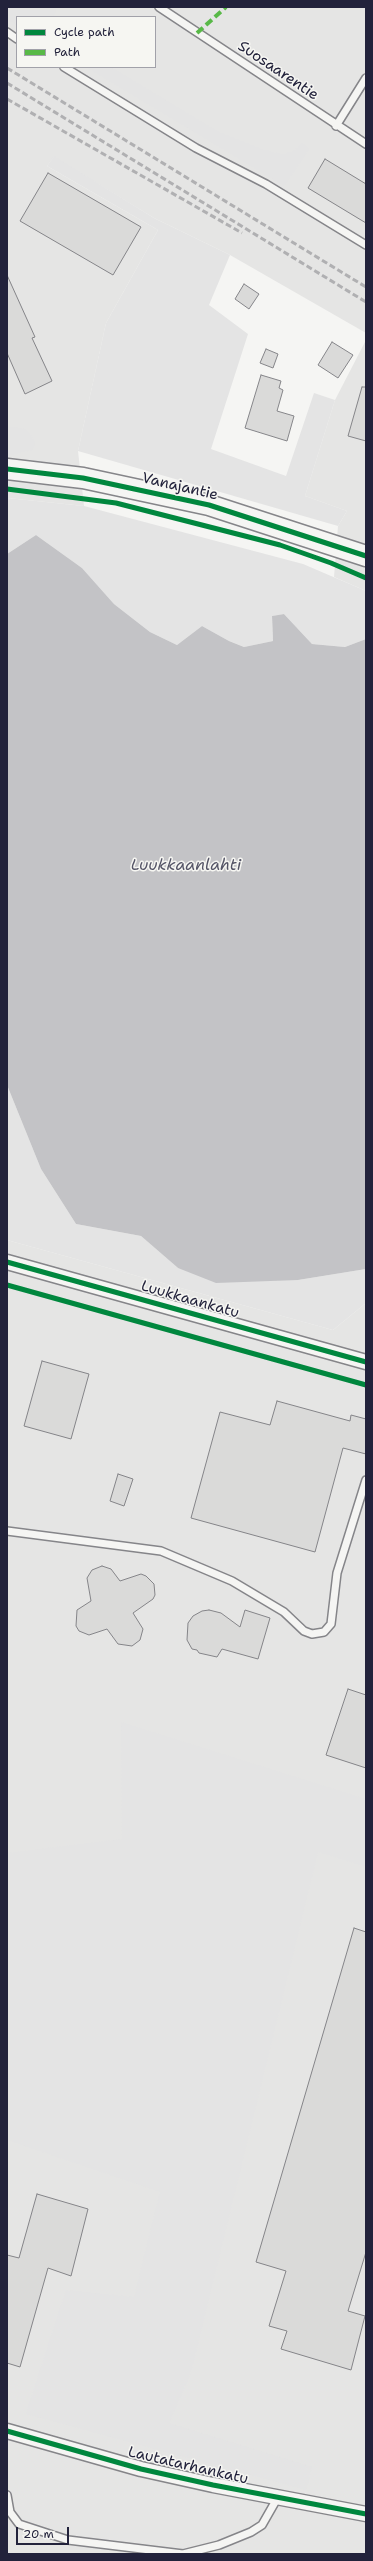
<!DOCTYPE html>
<html>
<head>
<meta charset="utf-8">
<style>
	body { margin:0 }
	#map { position:relative; width:373px; height:2561px; overflow:hidden; background:#f5f5f3; font-family:"Shantell Sans",sans-serif }
	canvas { display:block }
	.frame { position:absolute; inset:0; border:8px solid #22223b; pointer-events:none }
	.legend { position:absolute; left:16px; top:16px; width:140px; height:52px; box-sizing:border-box; background:#f6f6f2; border:1px solid #a1a1a9; margin:0; padding:5px 7px; list-style:none; font-size:12px; color:#22223b }
	.legend li { display:flex; align-items:center; gap:8px; height:20px }
	.legend b { width:20px; border:1px solid #a1a1a9 }
	.scale { position:absolute; left:16px; top:2527px; width:53px; height:18px; box-sizing:border-box; border:2px solid #22223b; border-top:0; padding-left:5px; font-size:12px; line-height:14px; white-space:nowrap; color:#22223b; -webkit-text-stroke:3px #f6f6f2; paint-order:stroke }
</style>
</head>
<body>
<div id="map">
<canvas width="373" height="2561"></canvas>
<div class="frame"></div>
<ul class="legend">
<li><b style="height:5px;background:#00873e"></b>Cycle path</li>
<li><b style="height:5px;background:#58b947"></b>Path</li>
</ul>
<div class="scale">20 m</div>
</div>
<script>
const g = document.querySelector('canvas').getContext('2d');
g.lineJoin = 'round';
function paint(path, color) {
  g.fillStyle = color;
  g.fill(path, 'evenodd');
}
function poly(rows) {
  const path = new Path2D();
  for (const r of rows) {
    path.moveTo(r[0], r[1]);
    for (let i = 2; i < r.length; i += 2) path.lineTo(r[i], r[i + 1]);
  }
  return path;
}
function trace(path, color, width, dash) {
  g.strokeStyle = color;
  g.lineWidth = width;
  g.lineCap = dash ? 'butt' : 'round';
  g.setLineDash(dash || []);
  g.stroke(path);
}
function label(font, color, halo, rows, align = 'center') {
  g.font = font + ' "Shantell Sans",sans-serif';
  g.lineWidth = 3;
  g.setLineDash([]);
  g.textBaseline = 'middle';
  g.strokeStyle = halo;
  g.fillStyle = color;
  for (const [text, x, y, turn = 0] of rows) {
    g.save();
    g.translate(x, y);
    g.rotate((+turn || 0) * Math.PI / 180);
    g.textAlign = isNaN(turn) ? turn : align;
    if (halo) g.strokeText(text, 0, 0);
    g.fillText(text, 0, 0);
    g.restore();
  }
}
paint(poly([
	[7,7,366,7,366,333,230,255,154,218,54,157,47,166,158,230,106,323,78,451,84,506,7,498],
	[17,17,155,17,155,67,17,67],
	[366,340,366,591,334,577,338,526,347,511,305,496,335,400],
	[7,1240,333,1330,366,1303,366,2554,7,2554]
]), '#e5e5e4');
paint(poly([
	[7,7,56,7,56,10,53,17,17,17,17,25,7,19],
	[86,67,111,67,217,131,262,149,281,154,292,152,303,143,309,149,284,186],
	[54,156,154,218,230,255,209,305,248,334,211,449,286,476,314,393,335,400,305,496,347,511,338,526,78,451,106,323,158,230,47,166],
	[7,426,24,429,30,434,35,443,32,450,7,456],
	[7,498,84,506,303,564,366,591,366,639,345,647,312,644,284,614,272,616,273,641,244,647,229,641,202,626,177,645,150,632,114,604,82,568,36,535,7,554],
	[7,1085,41,1169,76,1224,141,1236,178,1268,298,1280,366,1269,366,1303,333,1330,7,1240],
	[121,1722,366,1799,366,1867,318,1852,191,2372,169,2423,312,2467,306,2490,26,2414,66,2290,134,2297,160,2192,7,2140,7,1853,122,1839]
]), '#e4e4e4');
paint(poly([
	[36,535,82,568,114,604,150,632,177,645,202,626,229,641,244,647,273,641,272,616,284,614,312,644,345,647,366,639,366,1269,298,1280,216,1283,178,1268,141,1236,76,1224,41,1169,7,1085,7,554]
]), '#c3c3c6');
const building = poly([
	[325,159,366,184,366,223,308,188,325,159],
	[48,173,141,227,113,275,20,221,48,173],
	[7,275,35,337,32,338,52,381,25,394,7,353,7,275],
	[244,284,259,294,249,309,235,299,244,284],
	[332,342,353,355,338,378,318,365,332,342],
	[266,349,278,354,273,368,260,363,266,349],
	[261,375,281,381,279,388,283,390,277,411,294,416,287,441,245,428,261,375],
	[362,387,366,387,366,441,348,436,362,387],
	[42,1361,89,1374,71,1439,24,1426,42,1361],
	[277,1401,350,1421,351,1415,366,1419,366,1454,343,1448,315,1552,191,1518,220,1412,270,1425,277,1401],
	[118,1474,133,1479,124,1506,110,1501,118,1474],
	[102,1566,111,1569,120,1581,141,1574,146,1576,154,1584,155,1595,153,1599,133,1613,143,1629,140,1640,132,1646,118,1644,107,1629,89,1635,79,1631,76,1626,77,1610,91,1601,87,1578,92,1570,102,1566],
	[209,1610,221,1613,240,1627,245,1610,270,1618,258,1659,222,1649,217,1657,199,1653,197,1650,192,1649,187,1640,188,1623,193,1616,202,1611,209,1610],
	[348,1689,366,1695,366,1768,326,1755,348,1689],
	[354,1928,366,1932,366,2252,348,2311,365,2316,351,2370,281,2349,287,2331,269,2326,286,2271,256,2262,354,1928],
	[37,2194,88,2209,71,2276,48,2268,20,2367,7,2363,7,2255,19,2258,37,2194]
]);
paint(building, '#dadad9');
trace(building, '#858589', 1);
const lane = poly([
	[159,7,366,144],
	[7,32,17,39],
	[64,67,196,148,266,184,366,245],
	[336,126,366,78],
	[7,1531,161,1551,232,1581,284,1612,304,1631,312,1634,324,1632,331,1624,337,1573,366,1480],
	[7,2495,10,2512,19,2524,68,2540,183,2554,219,2545,251,2532,262,2525,278,2497]
]);
const street = poly([
	[7,1262,366,1362],
	[7,2431,141,2469,213,2485,366,2514]
]);
const secondary = poly([
	[7,469,83,478,209,505,366,556]
]);
trace(lane, '#858589', 10);
trace(street, '#858589', 17);
trace(secondary, '#858589', 23);
trace(lane, '#f5f5f3', 7);
trace(street, '#f5f5f3', 14);
trace(secondary, '#f5f5f3', 20);
trace(poly([
	[7,68,366,287],
	[7,83,366,302],
	[7,99,242,233]
]), '#b0b0b2', 3, [6, 3]);
trace(poly([
	[197,33,226,7]
]), '#58b947', 4, [8, 4]);
trace(poly([
	[7,469,83,478,209,505,366,556],
	[7,489,116,503,280,545,331,563,366,578],
	[7,1262,366,1362],
	[7,1285,366,1385],
	[7,2431,141,2469,213,2485,366,2514]
]), '#00873e', 5);
label('15px', '#22223b', '#f6f6f2', [
	["Suosaarentie",278,71,34],
	["Vanajantie",180,487,13],
	["Luukkaankatu",190,1300,16],
	["Lautatarhankatu",188,2466,13]
]);
label('italic 16px', '#535365', '#f6f6f2', [
	["Luukkaanlahti",186,866]
]);
</script>
</body>
</html>
